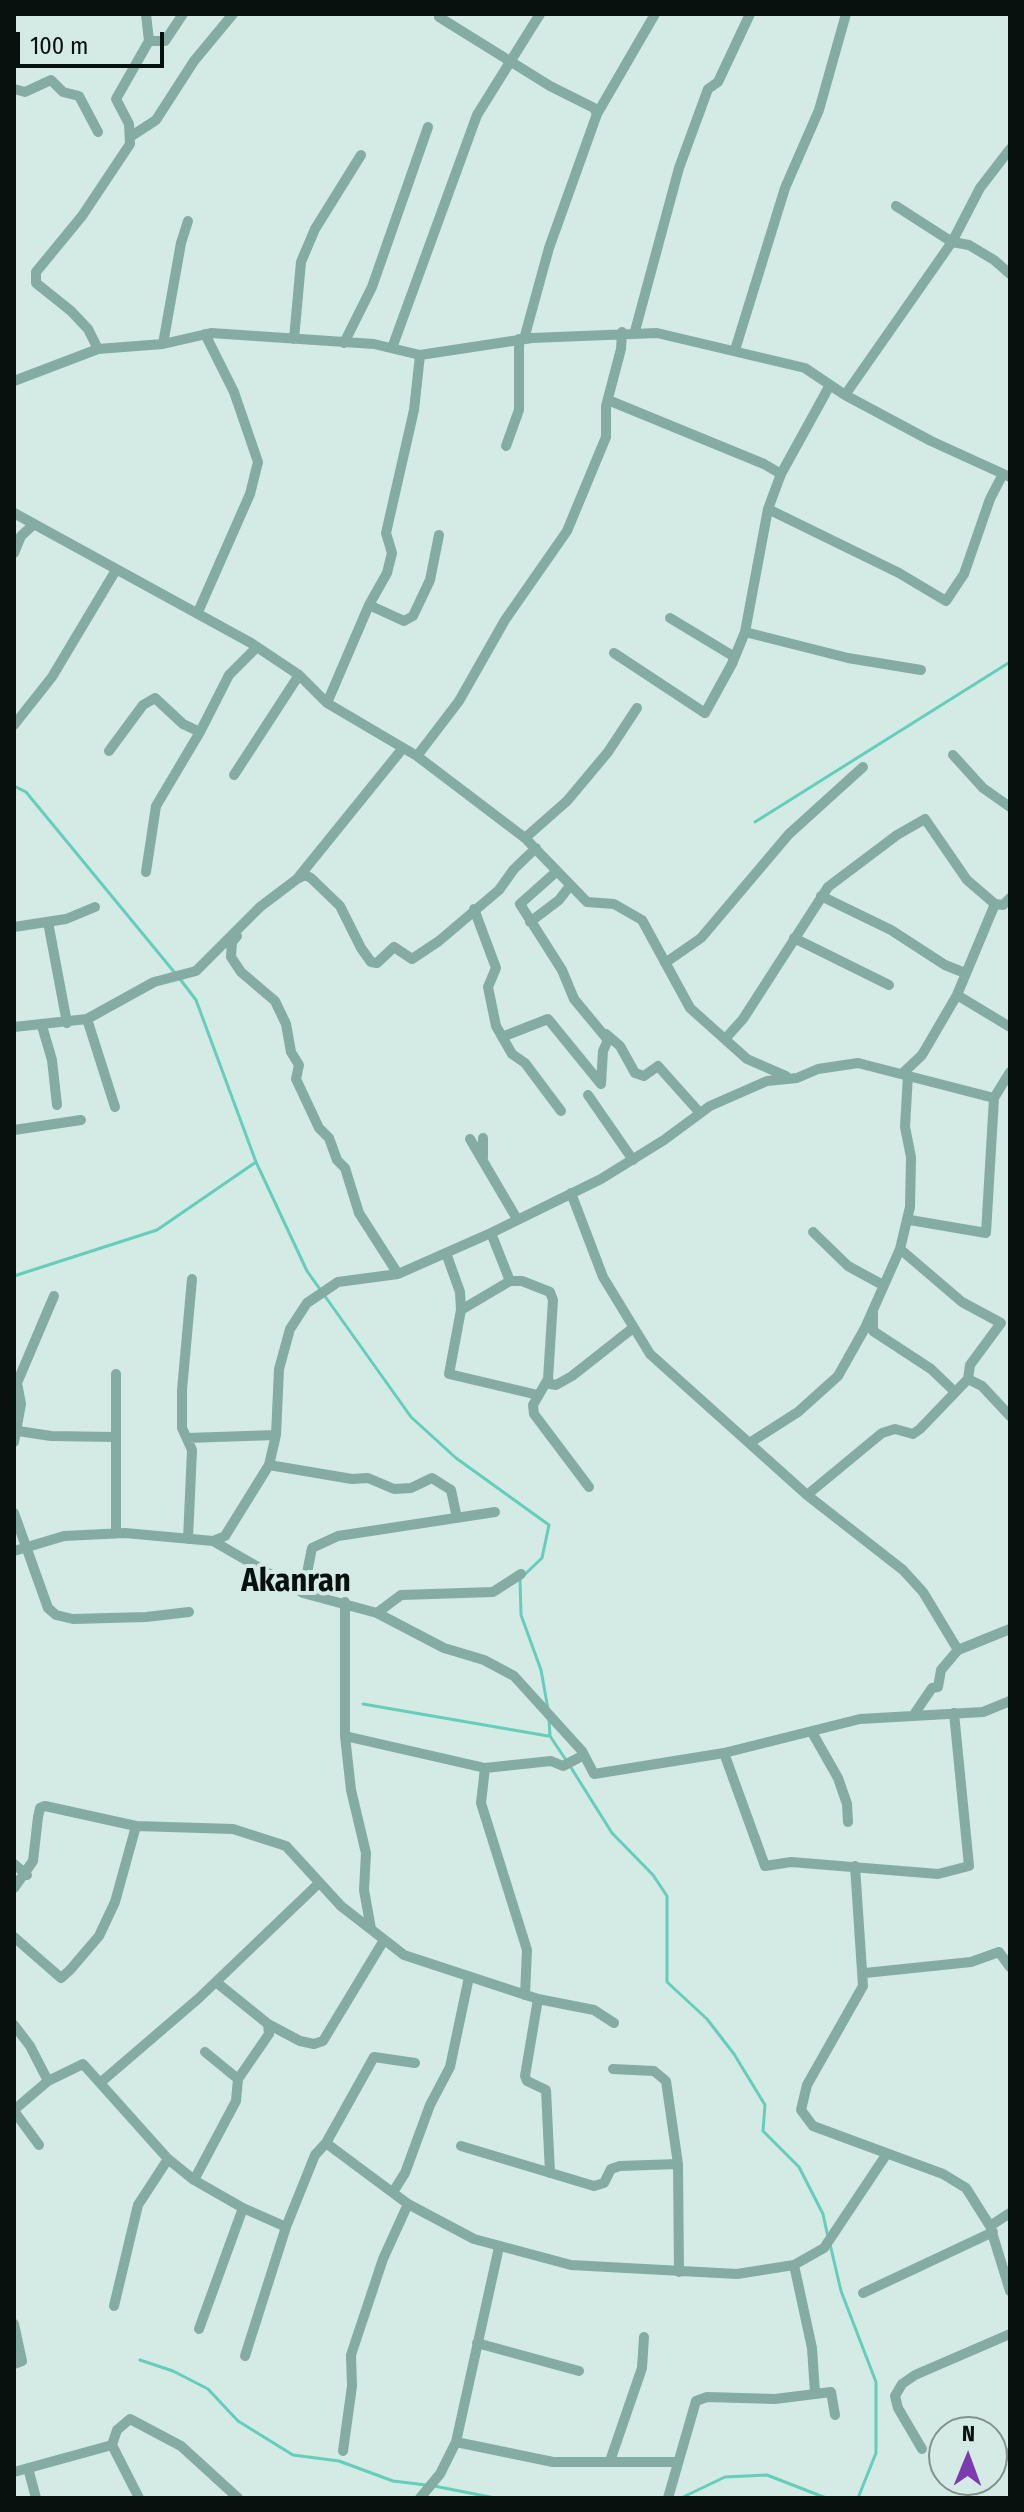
<!DOCTYPE html>
<html>
<head>
<meta charset="utf-8">
<style>
	body { margin:0 }
	#map { position:relative; width:1024px; height:2512px; overflow:hidden; background:#d3eae5; font-family:"Fira Sans Condensed",sans-serif }
	canvas { display:block }
	.frame { position:absolute; inset:0; border:16px solid #09110f; pointer-events:none }
	.north { position:absolute; left:928px; top:2416px; width:80px; height:80px; box-sizing:border-box; background:#d3eae5; border:2px solid #82938f; border-radius:50%; rotate:1deg; font-size:22px; font-weight:700; line-height:32px; text-align:center; color:#09110f }
	.north::after { content:''; display:block; margin:auto; width:28px; height:36px; background:#7d3bb0; clip-path:polygon(50% 0,100% 100%,50% 72%,0 100%) }
	.scale { position:absolute; left:16px; top:32px; width:148px; height:36px; box-sizing:border-box; border:4px solid #09110f; border-top:0; padding-left:10px; font-size:24px; line-height:28px; white-space:nowrap; color:#09110f; -webkit-text-stroke:6px #d3eae5; paint-order:stroke }
</style>
</head>
<body>
<div id="map">
<canvas width="1024" height="2512"></canvas>
<div class="frame"></div>
<div class="north">N</div>
<div class="scale">100 m</div>
</div>
<script>
const g = document.querySelector('canvas').getContext('2d');
g.lineJoin = 'round';
function poly(rows) {
  const path = new Path2D();
  for (const r of rows) {
    path.moveTo(r[0], r[1]);
    for (let i = 2; i < r.length; i += 2) path.lineTo(r[i], r[i + 1]);
  }
  return path;
}
function trace(path, color, width, dash) {
  g.strokeStyle = color;
  g.lineWidth = width;
  g.lineCap = dash ? 'butt' : 'round';
  g.setLineDash(dash || []);
  g.stroke(path);
}
function label(font, color, halo, rows, align = 'center') {
  g.font = font + ' "Fira Sans Condensed",sans-serif';
  g.lineWidth = 8;
  g.setLineDash([]);
  g.textBaseline = 'middle';
  g.strokeStyle = halo;
  g.fillStyle = color;
  for (const [text, x, y, turn = 0] of rows) {
    g.save();
    g.translate(x, y);
    g.rotate((+turn || 0) * Math.PI / 180);
    g.textAlign = isNaN(turn) ? turn : align;
    if (halo) g.strokeText(text, 0, 0);
    g.fillText(text, 0, 0);
    g.restore();
  }
}
trace(poly([
	[14,786,26,792,175,973],
	[755,822,1010,662],
	[180,979,196,1000,256,1162,307,1271,411,1417,456,1458,549,1525,542,1558,520,1579,521,1615,541,1670,548,1709],
	[14,1276,157,1230,256,1162],
	[363,1704,548,1736],
	[549,1720,550,1736,566,1760],
	[570,1766,612,1833,653,1875,667,1896,667,1982,707,2019,734,2054,765,2105,763,2131,799,2167,823,2214,828,2237],
	[830,2244,841,2291,876,2382,876,2453,858,2498],
	[140,2360,173,2371,208,2389,238,2421,293,2455,339,2461,393,2481,426,2485],
	[434,2486,495,2498],
	[681,2498,725,2477,767,2475,826,2498]
]), '#65ceba', 3);
trace(poly([
	[439,17,550,86,594,108,597,114],
	[149,41,165,41,183,14],
	[14,89,25,92,51,80,63,92,79,96,98,132],
	[130,137,156,120,194,61,233,14],
	[896,206,952,242,969,245,994,260,1010,274],
	[635,331,679,168,708,89,718,82,750,14],
	[294,339,301,262,315,229,361,155],
	[524,339,549,248,597,114,655,14],
	[344,343,372,287,428,127],
	[163,344,181,243,188,221],
	[392,348,477,115,540,14],
	[98,349,88,329,71,311,36,283,36,272,82,216,130,144,129,124,116,99,149,41,146,14],
	[735,350,785,188,819,110,846,14],
	[14,381,98,349,163,344,211,333,374,344,420,355,532,338,657,333,805,368,845,395,931,441,1010,477],
	[845,395,952,242,980,188,1010,149],
	[608,400,764,464,781,474],
	[506,446,519,410,519,339],
	[768,509,899,573,946,601,964,574,990,499,1003,474],
	[14,513,251,643,299,675,327,703,417,756,525,838,587,902,614,904,642,920,690,1008,747,1059,786,1076],
	[14,553,21,536,33,525],
	[369,605,404,621,413,616,430,580,439,535],
	[198,612,250,494,258,462,234,392,205,334],
	[745,632,848,658,921,670],
	[614,653,705,713,733,662,733,656,670,618],
	[734,659,745,632,768,509,781,474,830,385],
	[327,703,369,605,387,573,392,553,386,533,414,410,420,355],
	[14,725,52,677,116,570],
	[109,751,143,705,155,698,183,724,200,732,229,675,257,647],
	[953,755,983,788,1010,807],
	[417,756,459,701,505,620,567,531,606,437,606,406,621,349,622,332],
	[234,775,299,675],
	[525,838,567,801,608,752,637,708],
	[146,872,156,806,200,732],
	[556,872,520,904,562,970,574,999,608,1040,603,1051,601,1084],
	[297,879,305,875,311,878,340,906,361,948,371,962,377,963,394,947,412,959,439,941,499,890,514,869,536,848],
	[821,896,891,930,945,965,965,973],
	[474,909,496,968,488,987,496,1026,512,1054,525,1063,561,1111],
	[48,922,67,1023],
	[530,922,559,900,569,887],
	[14,927,66,919,95,907],
	[237,936,232,942,231,957,241,972,275,1001,286,1024,291,1052,299,1065,296,1079,319,1128,329,1138,337,1160,345,1168,359,1213,398,1274],
	[794,938,889,985],
	[665,963,701,938,789,834,863,767],
	[957,995,1010,1027],
	[87,1019,115,1107],
	[42,1026,52,1060,57,1105],
	[14,1027,87,1019,154,982,196,971,260,907,297,879,403,748],
	[606,1034,620,1046,635,1073,644,1076,658,1066,700,1113],
	[502,1037,548,1019,601,1084],
	[725,1039,743,1019,828,887,897,835,925,819,967,880,995,904],
	[903,1073,922,1055,957,995,995,904,1003,905,1010,898],
	[588,1095,633,1160],
	[14,1130,81,1120],
	[470,1139,517,1219],
	[483,1158,483,1138],
	[571,1193,603,1277,650,1354,807,1495,903,1570,923,1592,958,1650],
	[910,1220,986,1233,994,1098],
	[813,1232,848,1266,881,1284],
	[491,1233,510,1281],
	[446,1253,460,1292,461,1310,449,1374,538,1395],
	[461,1310,510,1281,522,1281,550,1292,553,1300,548,1379,533,1405,534,1414,589,1487],
	[873,1313,873,1331,931,1369,954,1391],
	[548,1379,550,1384,556,1385,572,1376,633,1328],
	[968,1379,982,1386,1010,1416],
	[18,1431,51,1436,114,1437],
	[187,1438,276,1435],
	[14,1442,21,1404,17,1383,54,1296],
	[751,1442,798,1412,838,1376,865,1328,900,1249,910,1207,911,1157,905,1127,908,1075],
	[269,1465,352,1479,368,1478,394,1489,411,1488,432,1478,451,1490,457,1518],
	[807,1495,882,1433,895,1429,913,1434,920,1429,968,1379,970,1365,1001,1323,962,1302,900,1249],
	[14,1513,48,1608,56,1615,73,1619,146,1617,189,1612],
	[116,1533,116,1374],
	[188,1539,192,1450,182,1428,182,1390,192,1279],
	[213,1541,303,1593,377,1613,444,1648,484,1660,514,1676,582,1751,594,1774,724,1753,860,1719,983,1712,1010,1701],
	[14,1551,64,1536,125,1533,213,1541,225,1536,269,1465,276,1435,279,1369,290,1329,307,1303,338,1282,398,1274,491,1233,601,1179,664,1140,710,1106,767,1081,797,1078,818,1069,858,1063,994,1098,1010,1072],
	[303,1593,312,1548,338,1536,495,1512],
	[345,1602,345,1736,351,1790,366,1853,364,1890,371,1929],
	[377,1613,401,1595,493,1592,521,1574],
	[915,1713,932,1688,938,1687,941,1670,958,1650,1010,1629],
	[813,1734,838,1778,847,1804,848,1822],
	[345,1736,485,1768,551,1761,563,1766,584,1755],
	[724,1753,765,1866,791,1862,938,1874,969,1866,954,1713],
	[485,1768,481,1803,527,1950,525,1995],
	[14,1864,27,1875],
	[855,1866,863,1986,807,2085,801,2110,813,2126,943,2174,966,2188,990,2226,1010,2291],
	[14,1888,33,1861,38,1817,40,1808,45,1806,136,1826,233,1829,286,1846,341,1906,404,1955,538,1999,594,2010,614,2023],
	[14,1937,61,1978,70,1970,99,1936,115,1902,136,1826],
	[865,1973,971,1962,999,1952,1010,1967],
	[538,1999,525,2076,527,2081,546,2090,550,2173],
	[268,2024,300,2041,314,2044,323,2041,384,1940],
	[14,2025,30,2046,48,2081],
	[205,2052,238,2079],
	[613,2069,654,2071,666,2081,678,2164,679,2272],
	[100,2083,199,1998,318,1884],
	[14,2110,48,2081,83,2064,168,2159,194,2180,243,2208,286,2227],
	[14,2111,39,2145],
	[326,2143,374,2057,415,2063],
	[461,2146,594,2186,604,2183,611,2169,620,2166,678,2164],
	[194,2180,236,2101,238,2079,269,2034,268,2024,216,1982],
	[393,2192,405,2173,430,2105,450,2067,469,1977],
	[990,2226,1010,2213],
	[794,2265,812,2348,815,2393],
	[863,2293,993,2232],
	[114,2306,138,2205,168,2159],
	[14,2324,22,2361,14,2364],
	[199,2329,243,2208],
	[477,2343,579,2371],
	[245,2356,286,2227,315,2155,326,2143,408,2204,474,2239,571,2265,737,2274,794,2265,824,2248,886,2155],
	[456,2442,553,2462,677,2462],
	[994,2444,1010,2457],
	[922,2449,898,2408,895,2396,902,2384,915,2375,1010,2334],
	[343,2451,352,2386,351,2355,383,2259,408,2204],
	[610,2461,642,2368,644,2337],
	[28,2468,36,2498],
	[14,2472,112,2445],
	[139,2498,112,2445,117,2430,130,2419,181,2446,238,2498],
	[420,2498,440,2474,456,2442,499,2247],
	[668,2498,696,2401,707,2397,775,2399,831,2392,835,2415]
]), '#84aca3', 10);
label('bold 32px', '#09110f', '#d3eae5', [
	["Akanran",296,1582]
]);
</script>
</body>
</html>
